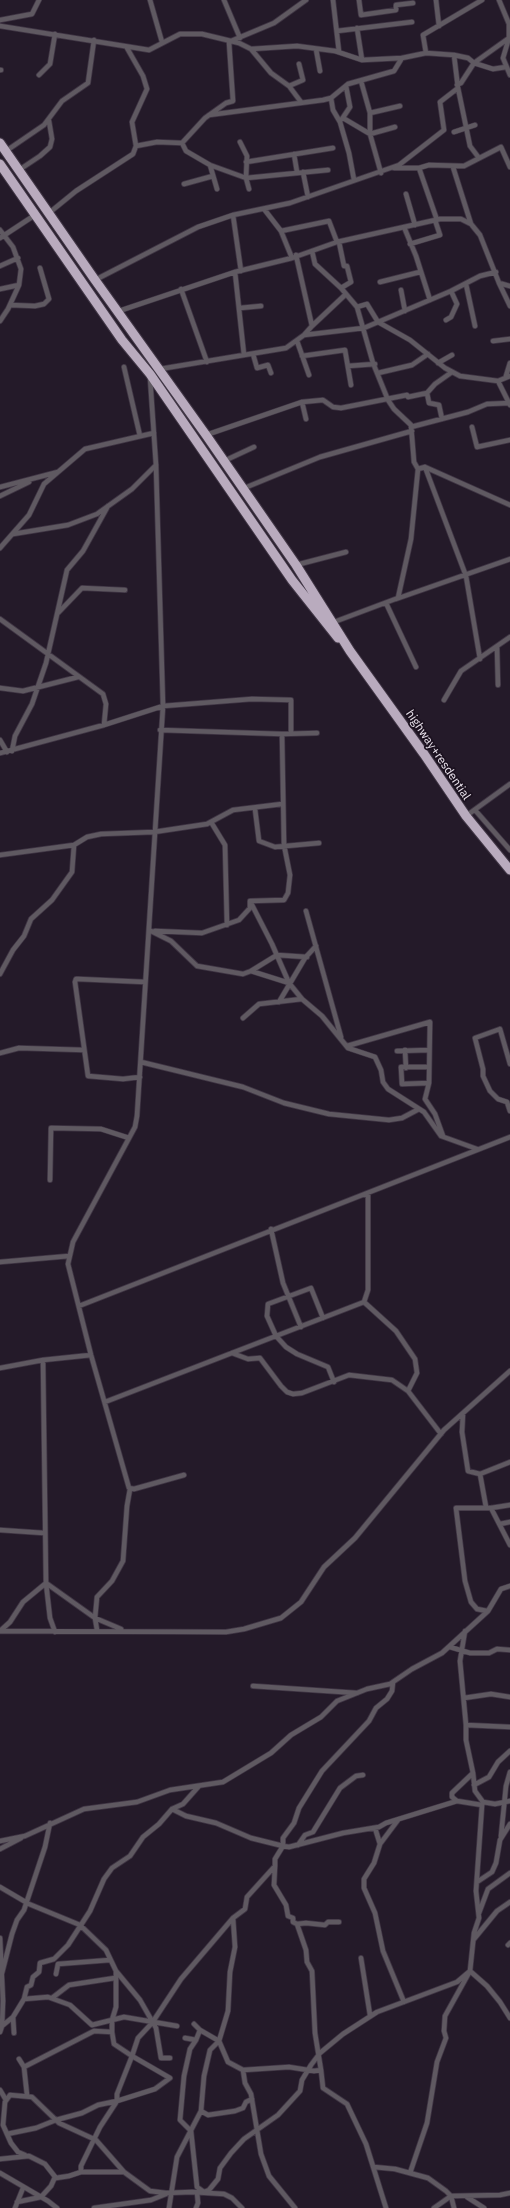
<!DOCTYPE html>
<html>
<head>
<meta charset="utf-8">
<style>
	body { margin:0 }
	canvas { display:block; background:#241a29 }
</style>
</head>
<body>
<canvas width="510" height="2208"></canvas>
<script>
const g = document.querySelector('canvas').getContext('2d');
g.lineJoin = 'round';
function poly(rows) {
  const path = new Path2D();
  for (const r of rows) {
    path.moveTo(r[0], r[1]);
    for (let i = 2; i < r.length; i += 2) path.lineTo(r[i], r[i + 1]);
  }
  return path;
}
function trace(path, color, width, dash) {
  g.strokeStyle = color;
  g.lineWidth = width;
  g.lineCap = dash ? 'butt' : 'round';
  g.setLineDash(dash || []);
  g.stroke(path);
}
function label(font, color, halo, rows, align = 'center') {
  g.font = font + ' "IBM Plex Sans",sans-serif';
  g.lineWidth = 3.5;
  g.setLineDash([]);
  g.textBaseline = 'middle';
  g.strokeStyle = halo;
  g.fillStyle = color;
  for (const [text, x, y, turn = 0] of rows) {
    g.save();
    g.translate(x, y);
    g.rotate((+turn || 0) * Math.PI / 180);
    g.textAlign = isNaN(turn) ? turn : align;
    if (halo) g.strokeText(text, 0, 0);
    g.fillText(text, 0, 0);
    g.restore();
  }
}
const street = poly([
	[150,0,162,42],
	[224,0,240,38],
	[333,0,339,52],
	[359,0,361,15,396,10,396,5,413,3],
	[436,0,439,26],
	[499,0,509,24,509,38,503,58,510,75],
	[0,20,32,14,39,0],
	[0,26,149,50,180,34,202,34,239,43,251,49,271,73,289,86,301,102],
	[357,28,362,60],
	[337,31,412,22],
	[231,41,274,23,306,0],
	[316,49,320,71],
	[426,53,423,35,482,0],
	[454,55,468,58,474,63,493,69,506,67],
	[0,70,1,70],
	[39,75,50,64,55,34],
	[361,81,370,113,370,134,381,173],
	[457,85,461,83,474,63,509,38],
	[289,86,303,80,299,64],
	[458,88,470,146,479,158],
	[331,98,333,110,340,122,349,153,354,180],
	[370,113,400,106],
	[209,115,323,100,331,98,348,84,394,71,402,58],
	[343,118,370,134,395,127],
	[342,119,350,107,346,86],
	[454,132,475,125],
	[240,142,247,156,246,178,249,189],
	[182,143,205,118,226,103,233,101,229,42],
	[136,146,157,142,182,143,186,151,210,165,246,178,328,170],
	[6,151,44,125,62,101,88,83,94,40],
	[294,154,297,172],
	[246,162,333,148],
	[210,165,217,189],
	[453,167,471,224],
	[394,168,419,168,429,165,464,166,501,147,510,167],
	[419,168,437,220],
	[19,170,40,156,50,147,52,139,49,121],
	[303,172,308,197],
	[184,184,213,176],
	[406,194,415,225],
	[264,209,281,231,292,258],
	[49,213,76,191,133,154,136,146,132,122,147,89,143,76,127,48],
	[233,215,241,271],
	[404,227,416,256,430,300],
	[0,230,13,247,21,269,19,285,8,309,0,321],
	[281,231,329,221,337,242],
	[0,238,35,215],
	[339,242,344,266,347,266,351,282,341,288],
	[410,244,440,235,435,220],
	[312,251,315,264,341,288,357,307,367,304,378,322,410,340,445,368,460,376,498,381,510,376],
	[296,255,312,326],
	[0,266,18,258],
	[235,272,244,355],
	[95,280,198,227,233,215,290,203,399,165,444,130,440,102,458,88,454,55,426,53,402,58,362,60,335,51,297,46,251,49],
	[380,282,420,272],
	[499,283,510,306],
	[466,284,475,326],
	[0,289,19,285],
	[181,289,207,362],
	[401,290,405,311],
	[10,305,35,306,44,304,49,299,40,268],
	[240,308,261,306],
	[119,311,235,272,292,258,337,242,440,219,461,219,471,224,480,235,499,283,510,286],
	[446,320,451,317,457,304,451,291],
	[304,335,312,326,346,294],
	[297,341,309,375],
	[493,341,510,339],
	[253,354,257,368,268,365,271,373],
	[302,356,345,350,351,385],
	[438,363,452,355],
	[348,366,375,364],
	[124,367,140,436],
	[160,369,286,348,304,335,364,328,451,291,480,276,496,272],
	[378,373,412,365,428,354],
	[506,376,510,363],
	[150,377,156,465,163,706,137,1116,135,1127,73,1242,68,1264,91,1355,129,1488,134,1489,184,1475],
	[498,381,510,405],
	[427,393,429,403,439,405,442,419],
	[302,402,306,419],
	[411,427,468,412,487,404,510,403],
	[472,427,477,447,510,440],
	[206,435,302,402,323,400,333,407,341,408,407,395,408,397,427,393,435,384,452,372],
	[224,461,254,447],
	[425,467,466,576,480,659],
	[418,469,425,467,510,505],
	[0,487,58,472],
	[242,489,320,457,412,431],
	[0,496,29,482],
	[13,534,68,525,97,514,132,489,156,465],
	[0,548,29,515,44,484,85,449,154,433],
	[296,565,346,552],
	[396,599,510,559],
	[386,603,416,667],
	[58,613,82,588,125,590],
	[0,619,103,694,106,704,104,725],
	[334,622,398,598,411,539,418,469,414,462,411,425,394,409,388,400,373,363,357,307],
	[497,647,498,685],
	[0,688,23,691,78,677],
	[444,700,461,671,510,637],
	[160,730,282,734,317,733],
	[0,740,7,752],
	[12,751,15,736,32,704,46,663,67,570,83,551,108,506],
	[0,753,104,725,163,706,252,699,291,700,291,733],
	[255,809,259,841,275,847,319,843],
	[475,810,510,850],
	[466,816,510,784],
	[211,822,225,845,227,925],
	[0,855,74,845,87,837,101,834,154,832,207,824,233,810,282,804],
	[251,903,272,944,289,983],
	[306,911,341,1037],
	[149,930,171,941,197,966,243,974,251,971,289,983,302,999,322,1016,348,1048,375,1057,381,1070,383,1082,388,1089,424,1112,441,1136,477,1149],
	[155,931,202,933,239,920,250,908,250,901,284,900,288,893,290,875,284,845,282,734],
	[251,971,277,955,307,957],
	[0,974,13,950,24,936,31,919,52,900,72,872,74,845],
	[279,1002,305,958,316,946],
	[243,1018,259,1004,302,999],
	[347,1046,430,1022,429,1083,425,1099,435,1114,443,1136],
	[405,1050,406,1068],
	[397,1051,429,1050],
	[0,1053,19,1048,84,1050],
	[141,1062,243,1087,284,1103,329,1114,389,1120,402,1118,419,1109],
	[510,1064,500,1029,475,1038,483,1069,483,1076,490,1091,498,1099,507,1102,510,1111],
	[429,1067,401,1067,402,1084,429,1083],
	[140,1077,123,1079,88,1076,75,982,76,979,78,979,145,982],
	[50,1180,51,1128,101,1129,129,1138],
	[271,1229,283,1283,301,1327],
	[0,1262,69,1256],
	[364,1302,396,1331,415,1359,417,1373,408,1391,441,1434],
	[79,1306,510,1137],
	[323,1318,311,1288,268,1304,267,1316,276,1336,286,1347,297,1354,328,1367,334,1382],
	[232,1353,248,1359,260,1358,281,1386,287,1392,293,1394,302,1393,349,1375,392,1380,408,1391],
	[43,1360,46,1583,50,1618,55,1632],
	[0,1368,43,1360,91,1355],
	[105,1402,364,1302,368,1290,368,1193],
	[463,1413,462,1432,468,1471,480,1474,510,1462],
	[480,1474,486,1507],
	[491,1508,510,1545],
	[500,1524,510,1522],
	[0,1530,44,1533],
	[46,1583,95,1618,121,1629],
	[487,1611,477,1609,471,1602,465,1581,456,1508,491,1508,510,1505],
	[97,1630,95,1618,97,1597,112,1581,123,1561,127,1506,130,1489],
	[0,1631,226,1632,244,1629,281,1618,301,1602,324,1567,355,1538,444,1430,510,1371],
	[0,1631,10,1622,23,1602,46,1583],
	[465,1631,460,1661,466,1725,510,1727],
	[450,1647,470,1653,489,1653,497,1649,510,1650],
	[393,1682,392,1691,387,1699,376,1708,369,1721,322,1771,299,1808,294,1823,283,1838,283,1846,289,1847,343,1833,379,1827,386,1823,457,1801,452,1797,452,1793,473,1773,466,1740,466,1725],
	[253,1686,357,1693],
	[464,1698,491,1694,510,1697],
	[473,1773,475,1791,483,1802],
	[474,1785,489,1777,498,1762,510,1751],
	[482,1805,483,1802,495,1804,510,1801],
	[172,1809,186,1816,216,1823,251,1838,283,1846,275,1859,275,1866,247,1897,245,1909,233,1918,235,1947,230,1972,228,2011,219,2041,228,2062,243,2070,289,2067,314,2071,321,2070,315,2033,312,1971,307,1962,306,1950,297,1924,293,1922,293,1918,288,1916,286,1905,274,1885,275,1866],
	[375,1828,380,1844,374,1863,364,1879,364,1888,375,1913,383,1951,404,2002],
	[501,1836,506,1786,510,1772],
	[0,1841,25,1836,84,1809,137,1802,170,1790,223,1782,271,1753,291,1735,321,1717,337,1701,367,1689,390,1684,412,1669,442,1653,488,1611,501,1589,510,1586],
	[380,1844,398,1820],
	[298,1845,305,1835,313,1832,340,1788,356,1776,363,1775],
	[0,1849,21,1838],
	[477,1882,492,1872,496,1863,500,1840,510,1824],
	[0,1887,29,1904,80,1925,106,1950,116,1971,140,2000,156,2028,161,2058,170,2058],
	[479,1913,488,1889,510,1873],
	[297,1924,306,1923,325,1925,328,1922,339,1922],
	[0,1938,3,2001,2,2026,0,2032],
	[474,1939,497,1911,510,1902],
	[508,1945,510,1943],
	[361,1958,370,2015],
	[2,1973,12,1934,17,1920,24,1910,45,1847,50,1823],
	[56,1974,58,1964,110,1960],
	[52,1998,69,1985,115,1978],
	[24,1999,27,1987,31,1985,33,1977,39,1972,40,1963,54,1959,68,1945,90,1911,104,1879,112,1868,130,1856,143,1837,159,1824,172,1809,183,1804,199,1786],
	[13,2017,24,1999,48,1997,70,2005,92,2025,112,2020,116,2007,116,1971],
	[2,2026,13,2017,14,2033],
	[112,2032,114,2044,132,2056,138,2038,152,2023,181,1979,233,1918],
	[185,2038,196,2040,200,2030,194,2024],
	[196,2040,190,2049,184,2076,180,2120,191,2131,197,2187,204,2192,209,2190,218,2179,220,2168,231,2153,244,2139,278,2115,300,2091,302,2080,311,2065,320,2053,343,2034,377,2012,457,1982,470,1971,474,1933,479,1918,476,1891,482,1805,457,1801],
	[19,2059,24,2067],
	[243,2070,245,2083,251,2094,261,2154,269,2176,295,2208],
	[321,2070,323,2088,347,2104,366,2144,386,2208],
	[0,2090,6,2100],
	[27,2095,24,2067,94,2031,112,2032,112,2020,124,2017,177,2026],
	[201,2111,208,2115,235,2111,243,2108,246,2102,252,2099],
	[7,2134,36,2128,56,2120,82,2113,98,2105,117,2101,155,2089,170,2078,132,2056,117,2094,117,2101,100,2127,81,2166,81,2172],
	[25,2155,18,2152,11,2143,3,2125,5,2102,10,2095,32,2097,59,2123,96,2140,124,2172],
	[0,2159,29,2156,45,2164,56,2178,69,2176,81,2172,124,2172,150,2191,166,2193,192,2192,224,2194,232,2198,242,2208],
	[374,2167,395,2169,428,2178,446,2191,451,2196,454,2208],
	[0,2173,48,2201,57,2208],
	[410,2173,427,2123,437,2062,446,2038,444,2031,445,2016,470,1971,487,1986,500,2002,510,2018],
	[467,2197,484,2208],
	[17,2202,41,2197,51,2186,55,2177],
	[15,2208,23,2188],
	[94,2208,151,2200,166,2194],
	[169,2208,177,2157,201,2111,204,2076,210,2050,219,2041,200,2030],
	[196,2208,198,2203,197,2192],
	[434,2208,451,2196,500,2195,510,2193]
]);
const highway = poly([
	[0,143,95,280,206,435,296,565,350,651,424,754,466,816,510,870],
	[0,164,122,340,150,374,292,580,338,638]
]);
trace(street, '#403645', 6);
trace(highway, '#403645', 11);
trace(street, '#5f5961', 4.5);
trace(highway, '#b9abbe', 9);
label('12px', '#ebe4ee', '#1b111f', [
	["highway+resdential",438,755,56]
]);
</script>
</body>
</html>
